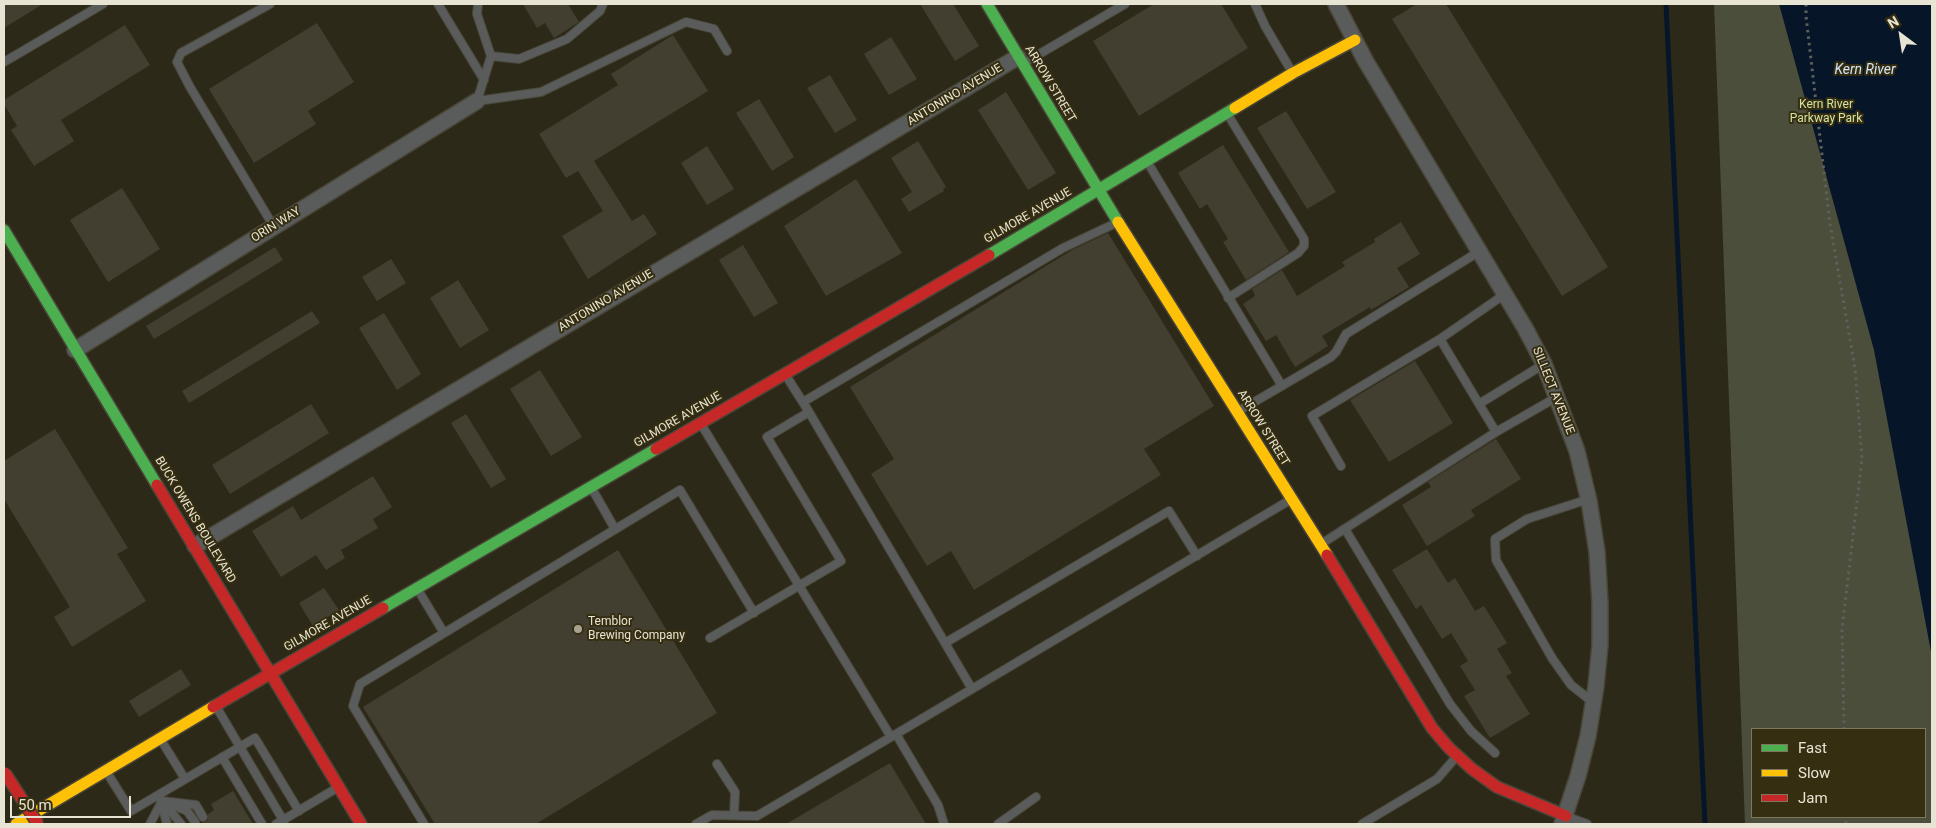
<!DOCTYPE html>
<html>
<head>
<meta charset="utf-8">
<style>
	body { margin:0 }
	#map { position:relative; width:1936px; height:828px; overflow:hidden; background:#2d2918; font-family:Roboto,sans-serif }
	canvas { display:block }
	.frame { position:absolute; inset:0; border:5px solid #e8e4d3; pointer-events:none }
	.legend { position:absolute; left:1751px; top:728px; width:175px; height:90px; box-sizing:border-box; background:#352e10; border:1px solid #7d775e; margin:0; padding:6px 9px; list-style:none; font-size:15px; color:#e8e4d3 }
	.legend li { display:flex; align-items:center; gap:10px; height:25px }
	.legend b { width:25px; border:1px solid #7d775e }
	.north { position:absolute; left:1876px; top:10px; width:50px; height:50px; -webkit-text-stroke:4px #352e10; paint-order:stroke; rotate:329deg; font-size:14px; font-weight:700; line-height:20px; text-align:center; color:#e8e4d3 }
	.north::after { content:''; display:block; margin:auto; width:18px; height:22px; background:#e8e4d3; clip-path:polygon(50% 0,100% 100%,50% 72%,0 100%) }
	.scale { position:absolute; left:10px; top:796px; width:121px; height:22px; box-sizing:border-box; border:2px solid #e8e4d3; border-top:0; padding-left:6px; font-size:15px; line-height:18px; white-space:nowrap; color:#e8e4d3; -webkit-text-stroke:4px #352e10; paint-order:stroke }
</style>
</head>
<body>
<div id="map">
<canvas width="1936" height="828"></canvas>
<div class="frame"></div>
<ul class="legend">
<li><b style="height:6px;background:#4caf50"></b>Fast</li>
<li><b style="height:6px;background:#ffc107"></b>Slow</li>
<li><b style="height:6px;background:#c62828"></b>Jam</li>
</ul>
<div class="north">N</div>
<div class="scale">50 m</div>
</div>
<script>
const g = document.querySelector('canvas').getContext('2d');
g.lineJoin = 'round';
function paint(path, color) {
  g.fillStyle = color;
  g.fill(path, 'evenodd');
}
function poly(rows) {
  const path = new Path2D();
  for (const r of rows) {
    path.moveTo(r[0], r[1]);
    for (let i = 2; i < r.length; i += 2) path.lineTo(r[i], r[i + 1]);
  }
  return path;
}
function trace(path, color, width, dash) {
  g.strokeStyle = color;
  g.lineWidth = width;
  g.lineCap = dash ? 'butt' : 'round';
  g.setLineDash(dash || []);
  g.stroke(path);
}
function label(font, color, halo, rows, align = 'center') {
  g.font = font + ' Roboto,sans-serif';
  g.lineWidth = 4;
  g.setLineDash([]);
  g.textBaseline = 'middle';
  g.strokeStyle = halo;
  g.fillStyle = color;
  for (const [text, x, y, turn = 0] of rows) {
    g.save();
    g.translate(x, y);
    g.rotate((+turn || 0) * Math.PI / 180);
    g.textAlign = isNaN(turn) ? turn : align;
    if (halo) g.strokeText(text, 0, 0);
    g.fillText(text, 0, 0);
    g.restore();
  }
}
paint(poly([
	[1714,4,1932,4,1932,824,1745,824],
	[1752,729,1925,729,1925,817,1752,817]
]), '#4a4e3b');
paint(poly([
	[1779,4,1932,4,1932,657,1874,350]
]), '#061628');
trace(poly([
	[1666,4,1705,824]
]), '#061628', 5);
paint(poly([
	[4,4,43,4,4,28],
	[523,4,568,4,579,22,554,38,545,23,537,28],
	[920,4,953,4,979,46,955,61],
	[1154,4,1221,4,1248,48,1139,116,1093,41],
	[1417,4,1446,4,1608,267,1562,296,1392,19],
	[317,23,354,82,308,111,316,124,254,163,209,89],
	[125,25,150,65,61,120,74,141,34,166,11,130,17,126,4,104,4,100],
	[673,35,708,91,594,161,632,221,644,214,657,234,588,279,562,236,603,211,578,171,566,178,539,134,618,85,611,74],
	[891,37,917,79,889,95,864,54],
	[830,75,857,120,835,133,807,88],
	[1006,92,1056,173,1028,190,978,110],
	[759,99,794,157,772,171,736,113],
	[1286,111,1336,192,1307,209,1257,128],
	[918,141,946,187,943,189,944,191,909,212,901,199,912,192,891,158],
	[1223,145,1289,252,1246,280,1223,242,1228,239,1207,204,1200,209,1178,173],
	[707,146,734,189,707,205,681,163],
	[856,179,902,253,826,296,784,226],
	[122,188,160,249,108,282,70,220],
	[1401,222,1420,254,1397,268,1409,287,1371,310,1370,307,1322,336,1328,346,1295,367,1276,335,1266,341,1243,304,1255,296,1252,289,1282,270,1297,296,1345,266,1342,262,1375,242,1374,239],
	[1108,233,1214,406,1144,449,1161,475,974,590,951,551,927,566,871,474,894,459,850,387,1072,250],
	[743,245,778,303,754,317,719,260],
	[275,247,283,260,154,339,146,326],
	[391,259,406,283,377,301,362,277],
	[458,280,489,330,460,348,430,298],
	[312,311,320,323,189,403,182,391],
	[384,313,421,374,397,390,359,328],
	[1415,361,1453,423,1389,462,1350,400],
	[540,370,582,437,551,456,510,389],
	[311,404,329,433,230,494,212,465],
	[466,414,506,479,491,488,451,423],
	[55,429,128,548,117,554,146,601,72,647,54,617,70,607,4,499,4,461],
	[1496,439,1521,479,1471,510,1475,516,1427,546,1402,505,1431,487,1428,482],
	[373,476,392,507,373,519,378,528,341,550,345,558,326,570,316,555,281,577,252,531,293,506,301,520],
	[1427,549,1448,583,1455,578,1475,611,1484,606,1507,643,1497,649,1512,673,1506,676,1530,714,1490,738,1464,696,1475,690,1460,666,1468,661,1451,633,1442,639,1421,605,1416,609,1392,570],
	[618,550,717,713,536,824,435,824,363,707],
	[324,588,339,610,313,626,299,603],
	[181,669,191,685,139,717,129,701],
	[890,763,926,824,786,824],
	[233,791,253,824,200,824,208,820,208,814,214,810,211,804]
]), '#423f31');
const lane = poly([
	[270,4,181,53,177,62,190,87,274,227],
	[438,4,484,80],
	[478,4,477,14,491,56,477,101,541,92,686,22,714,29,727,51],
	[1255,4,1265,26,1292,72],
	[491,56,519,59,567,39,600,11,603,4],
	[4,62,103,4],
	[1024,63,1125,4],
	[1228,115,1304,239,1304,246,1298,253,1228,298],
	[1148,163,1282,386],
	[1505,294,1440,339,1479,404,1544,364],
	[803,402,1063,248,1116,223],
	[1479,404,1496,432,1557,397],
	[1239,411,1331,357,1336,352,1346,334,1480,251],
	[809,412,972,689,891,737],
	[1341,466,1312,416,1440,339],
	[591,487,615,529],
	[1589,499,1527,519,1495,539,1496,560,1552,658,1571,685,1594,703],
	[1345,529,1450,704,1471,731,1495,753],
	[1321,544,1496,432],
	[418,590,444,633],
	[710,638,841,561,767,437,809,412,785,374],
	[945,643,1169,511,1197,556],
	[972,689,1290,500],
	[217,708,283,820,276,824],
	[896,734,938,805,944,824],
	[161,740,185,779],
	[222,757,262,824],
	[717,764,735,792,734,815],
	[106,771,131,811,255,738,299,811],
	[160,798,167,824],
	[162,801,196,805,203,817],
	[162,801,181,824],
	[173,805,187,811,195,822],
	[1568,817,1587,824],
	[284,823,283,820,337,788],
	[150,824,162,801],
	[424,824,353,706,360,684,680,490,754,613],
	[696,824,712,815,757,816,891,737,701,424],
	[998,824,1036,797],
	[1362,824,1437,779,1457,756]
]);
const street = poly([
	[1336,4,1365,60,1525,328,1544,364,1577,451,1589,501,1597,552,1600,603,1600,645,1596,686,1588,736,1578,776,1562,824],
	[75,350,477,101],
	[195,546,1018,57]
]);
const fast = poly([
	[987,4,1118,222],
	[4,230,157,485],
	[989,255,1235,108],
	[383,608,656,449]
]);
const slow = poly([
	[1235,108,1293,73,1355,40],
	[1118,222,1327,555],
	[16,824,213,707]
]);
const jam = poly([
	[656,449,989,255],
	[157,485,361,824],
	[1327,555,1432,728,1449,748,1472,769,1497,787,1566,816],
	[213,707,383,608]
]);
trace(lane, '#494638', 10);
trace(street, '#494638', 18);
trace(fast, '#494638', 14);
trace(slow, '#494638', 14);
trace(jam, '#494638', 14);
trace(poly([
	[1806,4,1806,16,1830,224,1855,368,1862,459,1842,629,1844,729],
	[1846,824,1846,817]
]), '#5f605c', 3, [2.5, 4]);
trace(lane, '#595c5a', 8);
trace(street, '#595c5a', 15);
trace(fast, '#4caf50', 11);
trace(slow, '#ffc107', 11);
trace(jam, '#c62828', 11);
const jamBridge = poly([
	[5,773,38,824]
]);
trace(jamBridge, '#494638', 14, []);
trace(jamBridge, '#c62828', 11);
for (const [x, y, r, color] of [
	[578,629,5,"#a7a392"]
]) {
  const dot = new Path2D();
  dot.arc(x, y, r, 0, 2 * Math.PI);
  g.fillStyle = color;
  g.fill(dot);
  trace(dot, '#352e10', 2);
}
label('12px', '#e8e4d3', '#352e10', [
	["ARROW STREET",1050,84,59],
	["ANTONINO AVENUE",955,95,-31],
	["GILMORE AVENUE",1028,216,-30],
	["ORIN WAY",276,225,-32],
	["ANTONINO AVENUE",606,301,-31],
	["SILLECT AVENUE",1553,391,68],
	["GILMORE AVENUE",678,420,-30],
	["ARROW STREET",1263,428,58],
	["BUCK OWENS BOULEVARD",195,520,59],
	["GILMORE AVENUE",328,624,-30]
]);
label('12px', '#d4e1a3', '#352e10', [
	["Kern River",1826,105],
	["Parkway Park",1826,119]
]);
label('12px', '#e8e4d3', '#352e10', [
	["Temblor",588,622],
	["Brewing Company",588,636]
], 'left');
label('italic 14px', '#d3e4f8', '#352e10', [
	["Kern River",1865,70]
]);
</script>
</body>
</html>
